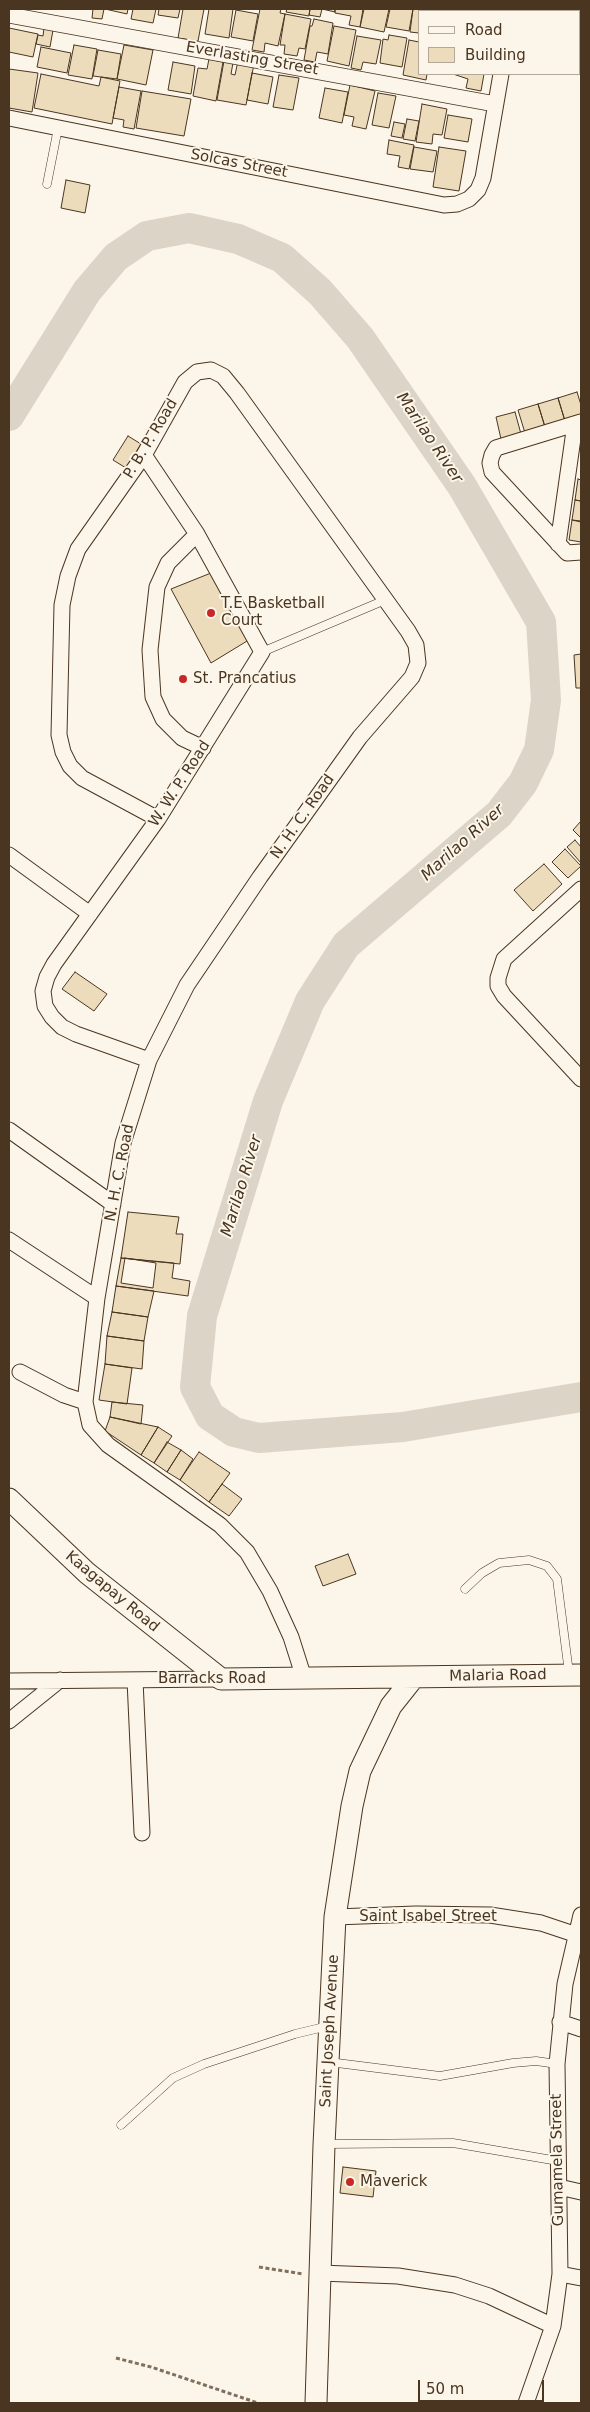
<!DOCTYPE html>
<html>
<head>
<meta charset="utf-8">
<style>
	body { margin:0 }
	#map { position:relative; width:590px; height:2412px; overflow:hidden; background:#fbf6e9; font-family:"DejaVu Sans",sans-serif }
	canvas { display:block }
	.frame { position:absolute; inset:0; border:10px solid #4a3520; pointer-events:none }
	.legend { position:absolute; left:418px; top:10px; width:162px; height:65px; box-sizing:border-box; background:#fbf6e9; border:1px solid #b4a999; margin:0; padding:6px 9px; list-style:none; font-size:15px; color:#4a3520 }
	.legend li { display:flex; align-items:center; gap:10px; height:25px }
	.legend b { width:25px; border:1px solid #b4a999 }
	.scale { position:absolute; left:418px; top:2380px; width:126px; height:22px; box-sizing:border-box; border:2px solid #4a3520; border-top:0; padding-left:6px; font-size:15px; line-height:18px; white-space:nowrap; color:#4a3520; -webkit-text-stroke:4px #fbf6e9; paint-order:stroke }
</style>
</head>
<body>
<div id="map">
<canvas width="590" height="2412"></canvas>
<div class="frame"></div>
<ul class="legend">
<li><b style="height:6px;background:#fbf6e9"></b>Road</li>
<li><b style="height:14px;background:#ecdcbc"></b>Building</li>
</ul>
<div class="scale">50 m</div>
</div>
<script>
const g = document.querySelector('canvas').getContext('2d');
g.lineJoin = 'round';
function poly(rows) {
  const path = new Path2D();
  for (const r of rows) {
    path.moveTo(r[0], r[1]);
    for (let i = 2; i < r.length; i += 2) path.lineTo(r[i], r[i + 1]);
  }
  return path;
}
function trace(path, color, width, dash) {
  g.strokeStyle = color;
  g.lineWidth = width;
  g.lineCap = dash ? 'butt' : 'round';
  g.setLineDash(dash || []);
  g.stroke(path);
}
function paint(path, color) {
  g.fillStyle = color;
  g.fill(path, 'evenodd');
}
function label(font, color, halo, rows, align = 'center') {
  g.font = font + ' "DejaVu Sans",sans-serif';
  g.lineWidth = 4;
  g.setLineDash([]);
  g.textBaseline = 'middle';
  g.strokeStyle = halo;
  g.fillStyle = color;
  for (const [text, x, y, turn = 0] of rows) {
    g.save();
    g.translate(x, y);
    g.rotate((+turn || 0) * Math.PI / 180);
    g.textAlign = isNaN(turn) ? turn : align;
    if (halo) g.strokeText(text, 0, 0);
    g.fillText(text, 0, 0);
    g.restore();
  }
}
trace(poly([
	[9,416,87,291,116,257,147,236,189,228,238,239,282,258,320,292,360,338,462,486,541,622,546,700,539,750,523,783,499,814,346,945,310,1001,268,1101,202,1316,195,1387,210,1416,234,1432,259,1438,403,1427,581,1397]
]), '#dcd4c6', 30);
const building = poly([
	[93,9,104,9,102,19,92,18,93,9],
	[105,9,128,9,127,14,105,9],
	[133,9,156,9,153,23,131,19,133,9],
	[159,9,180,9,178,18,158,15,159,9],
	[183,9,204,9,198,41,178,38,183,9],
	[209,9,233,9,229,38,205,34,209,9],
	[260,9,281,9,280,13,285,14,278,46,265,43,264,52,252,50,260,9],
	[287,9,310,9,309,16,286,12,287,9],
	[310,9,335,9,335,12,322,9,320,17,309,15,310,9],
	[335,9,363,9,360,27,349,25,351,16,335,13,335,9],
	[364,9,389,9,384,32,360,27,364,9],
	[390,9,413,9,409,31,386,27,390,9],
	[413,9,439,9,439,11,419,11,419,33,410,32,413,9],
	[440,9,468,9,468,11,440,11,440,9],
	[236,10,258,14,253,41,231,37,236,10],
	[285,14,311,19,305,49,299,48,297,56,284,54,285,45,280,45,285,14],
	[314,19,333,23,328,54,317,52,315,62,304,60,310,26,312,26,314,19],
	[334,26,356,30,349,66,327,61,334,26],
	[9,28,38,34,33,57,9,52,9,28],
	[44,28,53,30,50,47,36,44,38,35,43,36,44,28],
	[389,35,407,38,402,67,380,63,383,39,388,40,389,35],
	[357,36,381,40,376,64,363,62,361,70,351,68,357,36],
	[409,40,419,42,419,74,427,74,426,80,403,75,409,40],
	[74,45,97,49,92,79,68,75,74,45],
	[124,45,153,50,146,85,117,79,124,45],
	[41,47,71,53,67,73,37,67,41,47],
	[98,50,121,54,117,79,93,76,98,50],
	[209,59,223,62,216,101,193,96,198,68,207,69,209,59],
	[224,61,233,63,231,74,235,75,238,61,254,64,246,105,217,100,224,61],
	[173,62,195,66,191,94,168,90,173,62],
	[9,69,38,73,32,112,9,108,9,69],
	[252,73,273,77,268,104,247,100,252,73],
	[41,74,99,86,101,77,120,81,112,124,34,108,41,74],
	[453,74,484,74,481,91,466,88,468,79,453,74],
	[279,75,299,78,293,110,273,107,279,75],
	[350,85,375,91,366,129,352,126,354,117,344,115,350,85],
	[119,87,141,91,134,129,123,127,124,120,113,118,119,87],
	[325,88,348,92,342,123,319,118,325,88],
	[142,91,191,99,184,136,136,128,142,91],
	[378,93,396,96,389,128,372,125,378,93],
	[422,104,447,109,442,135,433,134,432,144,416,142,422,104],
	[448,115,472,119,468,142,444,138,448,115],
	[407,119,419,121,415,141,403,139,407,119],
	[394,122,405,124,402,138,391,136,394,122],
	[389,140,414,145,409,169,398,167,400,156,387,154,389,140],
	[414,147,437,151,433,172,410,169,414,147],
	[439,147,466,151,459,191,433,187,439,147],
	[66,180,90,185,85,213,61,208,66,180],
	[577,392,581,405,581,416,565,421,558,398,577,392],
	[558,398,565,421,545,427,538,404,558,398],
	[538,404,545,427,525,433,518,410,538,404],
	[515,412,521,434,501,439,496,417,515,412],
	[128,436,141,444,126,468,113,460,128,436],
	[578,479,581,480,581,501,575,500,578,479],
	[575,500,581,501,581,521,572,520,575,500],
	[572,520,581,522,581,542,569,540,572,520],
	[211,573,252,638,211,663,171,589,211,573],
	[581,654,581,688,576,688,574,655,581,654],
	[581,821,581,838,573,830,581,821],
	[575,840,581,847,581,863,567,847,575,840],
	[565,849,581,866,568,878,552,862,565,849],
	[544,864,562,884,533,911,514,890,544,864],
	[75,972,107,994,94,1011,62,989,75,972],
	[128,1212,179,1217,176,1234,183,1234,180,1264,121,1258,128,1212],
	[121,1258,174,1263,172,1278,190,1281,188,1296,116,1286,121,1258],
	[125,1258,156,1263,153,1288,121,1283,125,1258],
	[116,1286,154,1291,148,1317,112,1312,116,1286],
	[112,1312,148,1317,144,1341,107,1336,112,1312],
	[107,1336,144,1341,142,1369,105,1364,107,1336],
	[105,1364,132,1368,127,1404,99,1400,105,1364],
	[112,1402,143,1405,141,1424,110,1417,112,1402],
	[110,1417,158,1427,141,1455,105,1431,110,1417],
	[158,1427,172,1436,154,1463,141,1455,158,1427],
	[167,1442,181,1450,167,1472,154,1463,167,1442],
	[181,1450,193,1459,180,1480,167,1472,181,1450],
	[199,1452,230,1473,209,1502,180,1480,199,1452],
	[222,1484,242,1499,229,1516,209,1502,222,1484],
	[348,1554,356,1574,323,1586,315,1566,348,1554],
	[343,2167,376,2171,373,2197,340,2193,343,2167]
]);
paint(building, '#ecdcbc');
trace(building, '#4a3520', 1);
const lane = poly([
	[47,184,58,128],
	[262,652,385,600],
	[465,1589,482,1573,499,1563,529,1560,547,1566,557,1579,569,1673],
	[329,2062,440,2076,513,2063,536,2061,557,2064],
	[121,2125,173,2078,204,2064,295,2034,328,2026],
	[326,2144,453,2143,558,2161]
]);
const street = poly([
	[514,11,514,9],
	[9,15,495,104],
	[9,118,444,205,457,204,469,199,478,190,483,178,501,74],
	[581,422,496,448,492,455,490,463,492,472,567,553,581,552],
	[144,455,197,534,262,652,158,819,54,964,47,977,43,991,45,1006,52,1017,62,1027,76,1034,149,1060],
	[197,534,168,563,157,587,150,650,153,697,163,719,182,738,203,748],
	[558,544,575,424],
	[158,819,82,778,70,766,63,752,59,735,62,605,68,576,78,549,144,455,185,382,197,372,211,370,223,376,237,393,408,631,416,645,418,663,412,677,360,737,260,877,187,985,149,1060,123,1143,97,1298,85,1402,90,1425,108,1445,220,1525,247,1552,270,1591,291,1637,304,1678],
	[9,855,90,914],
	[581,889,504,959,498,978,498,986,504,996,581,1079],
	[9,1130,113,1204],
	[9,1240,97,1298],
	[20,1372,64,1395,85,1402],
	[135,1680,142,1833],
	[9,1681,221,1679],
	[9,1721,60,1680],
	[335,1917,416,1914,490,1915,541,1923,577,1935],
	[560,2022,581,2029],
	[559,2187,581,2192],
	[320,2273,398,2276,455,2285,489,2296,553,2326],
	[560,2274,581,2278],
	[526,2403,553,2326,560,2274,557,2064,565,1984,581,1915]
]);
const secondary = poly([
	[9,1499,87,1573,221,1679,581,1675],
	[316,2403,324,2145,335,1917,352,1806,360,1771,391,1706,414,1677]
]);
trace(lane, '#4a3520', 9);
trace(street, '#4a3520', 17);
trace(secondary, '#4a3520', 23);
trace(poly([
	[259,2267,303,2274],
	[116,2358,151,2367,258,2403]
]), '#7f6f5c', 3, [4, 2.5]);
trace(lane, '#fbf6e9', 8);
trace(street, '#fbf6e9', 15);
trace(secondary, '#fbf6e9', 21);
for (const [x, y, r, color] of [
	[211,613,5,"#c62828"],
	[183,679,5,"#c62828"],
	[350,2182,5,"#c62828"]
]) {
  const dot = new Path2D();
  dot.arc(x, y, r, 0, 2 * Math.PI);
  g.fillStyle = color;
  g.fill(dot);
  trace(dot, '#fbf6e9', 2);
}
label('15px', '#4a3520', '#fbf6e9', [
	["Everlasting Street",252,59,10],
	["Solcas Street",239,164,11],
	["P. B. P. Road",151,439,-59],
	["W. W. P. Road",180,784,-57],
	["N. H. C. Road",303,817,-55],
	["N. H. C. Road",120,1173,-79],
	["Kaagapay Road",112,1592,40],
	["Malaria Road",498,1676,-1],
	["Barracks Road",212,1679],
	["Saint Isabel Street",428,1917],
	["Saint Joseph Avenue",330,2031,-87],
	["Gumamela Street",558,2160,-91]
]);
label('15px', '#4a3520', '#fbf6e9', [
	["T.E Basketball",221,604],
	["Court",221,621],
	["St. Prancatius",193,679],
	["Maverick",360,2182]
], 'left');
label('italic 16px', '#4a3520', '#fbf6e9', [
	["Marilao River",429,438,56],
	["Marilao River",463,843,-42],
	["Marilao River",242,1186,-73]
]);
</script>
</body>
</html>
